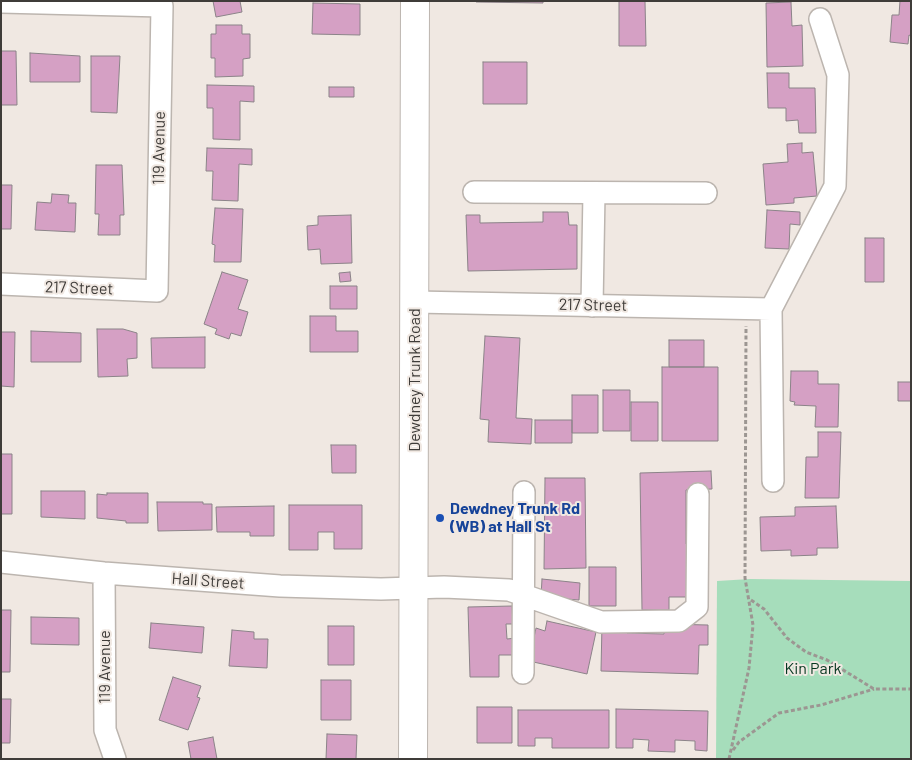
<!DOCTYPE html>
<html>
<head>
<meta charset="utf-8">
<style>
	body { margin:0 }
	#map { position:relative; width:912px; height:760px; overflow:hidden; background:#f0e8e2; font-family:Barlow,sans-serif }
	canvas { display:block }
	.frame { position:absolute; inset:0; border:2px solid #3f3c39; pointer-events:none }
</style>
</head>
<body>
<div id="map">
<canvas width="912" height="760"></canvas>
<div class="frame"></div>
</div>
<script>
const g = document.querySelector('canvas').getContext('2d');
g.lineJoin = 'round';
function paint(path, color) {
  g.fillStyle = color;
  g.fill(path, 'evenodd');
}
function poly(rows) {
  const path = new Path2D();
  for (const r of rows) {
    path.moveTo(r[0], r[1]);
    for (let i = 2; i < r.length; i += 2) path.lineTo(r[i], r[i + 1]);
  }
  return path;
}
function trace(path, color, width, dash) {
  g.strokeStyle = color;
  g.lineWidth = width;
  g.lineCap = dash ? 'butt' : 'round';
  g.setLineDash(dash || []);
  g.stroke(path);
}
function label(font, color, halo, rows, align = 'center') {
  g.font = font + ' Barlow,sans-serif';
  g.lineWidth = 4;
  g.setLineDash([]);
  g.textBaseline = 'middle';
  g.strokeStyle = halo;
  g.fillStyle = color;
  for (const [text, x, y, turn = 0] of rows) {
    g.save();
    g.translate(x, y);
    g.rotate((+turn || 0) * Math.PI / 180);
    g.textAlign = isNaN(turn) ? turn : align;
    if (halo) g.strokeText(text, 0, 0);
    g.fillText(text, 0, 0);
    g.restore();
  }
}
paint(poly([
	[750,579,911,581,911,759,716,759,717,581]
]), '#a6ddbb');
const building = poly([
	[213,1,240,1,242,12,216,17,213,1],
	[476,1,543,1,543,3,476,2,476,1],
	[619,1,645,1,646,46,619,46,619,1],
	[900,1,911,1,911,36,909,35,908,44,890,42,892,15,899,15,900,1],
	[791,2,792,26,802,25,803,66,767,67,766,3,791,2],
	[313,3,360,4,360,35,312,34,313,3],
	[216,25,242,25,242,34,250,34,250,58,243,59,243,76,215,77,215,58,211,58,211,34,216,34,216,25],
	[1,51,16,51,17,105,1,105,1,51],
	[30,53,80,56,80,82,30,82,30,53],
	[91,56,120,56,117,113,91,112,91,56],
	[483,62,527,62,527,104,483,104,483,62],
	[767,73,789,73,789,88,815,88,816,133,799,133,798,120,786,121,786,108,768,108,767,73],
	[207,85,254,86,254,102,240,101,240,140,213,139,213,108,207,108,207,85],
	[329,87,354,87,354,97,329,97,329,87],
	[802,143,802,153,813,152,817,196,794,198,794,203,766,205,763,164,788,162,787,144,802,143],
	[207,148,252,149,252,165,239,164,238,201,212,200,213,171,206,171,207,148],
	[96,165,122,165,124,215,120,215,120,235,98,235,99,214,95,214,96,165],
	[1,185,12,185,11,229,1,229,1,185],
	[52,194,69,195,68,203,76,203,75,232,35,230,37,202,51,203,52,194],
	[215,208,243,209,241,262,214,262,215,245,212,244,215,208],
	[767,210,800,212,800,225,790,224,789,249,765,248,767,210],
	[543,212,568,212,569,225,577,225,577,269,468,271,466,215,480,215,480,223,543,222,543,212],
	[351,215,352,263,321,264,320,249,308,250,307,226,318,225,318,216,351,215],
	[865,238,884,238,884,282,865,282,865,238],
	[222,272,248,280,238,309,248,312,241,336,231,333,229,339,215,334,217,329,204,324,222,272],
	[350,272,351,281,340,282,339,273,350,272],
	[330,286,357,286,357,309,330,309,330,286],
	[310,316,336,316,336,331,358,331,358,352,310,352,310,316],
	[97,329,123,329,137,333,137,358,127,359,128,376,98,377,97,329],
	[31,331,81,333,81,362,31,362,31,331],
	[1,332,15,332,14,387,1,386,1,332],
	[485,336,520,338,516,418,532,419,531,444,488,442,489,420,480,419,485,336],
	[205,337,205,368,152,368,151,338,205,337],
	[669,340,704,340,704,367,669,367,669,340],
	[662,367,718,367,718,441,662,441,662,367],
	[791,371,818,371,818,384,839,384,838,427,815,427,816,406,794,405,795,402,790,401,791,371],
	[898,382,911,382,911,401,898,401,898,382],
	[603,390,630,390,630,431,603,431,603,390],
	[572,395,598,395,598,433,572,433,572,395],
	[631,402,658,402,658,441,631,441,631,402],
	[535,420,572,420,572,443,535,443,535,420],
	[818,432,841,432,839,498,805,498,806,457,818,457,818,432],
	[331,445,356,445,356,473,332,473,331,445],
	[1,454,12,454,12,514,1,514,1,454],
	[711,471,712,489,686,490,686,544,689,544,689,597,669,597,669,610,642,610,640,473,711,471],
	[545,478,585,478,586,568,544,569,545,478],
	[41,491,85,491,85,519,41,517,41,491],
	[107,493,148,493,148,523,126,523,126,521,97,518,97,494,107,495,107,493],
	[157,502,203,502,203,504,212,504,212,530,158,531,157,502],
	[289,505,362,505,362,549,334,549,334,532,318,532,318,550,289,550,289,505],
	[274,506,274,536,250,536,250,532,217,532,216,507,274,506],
	[836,506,838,548,817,548,817,555,791,556,791,550,761,551,760,517,795,516,795,507,836,506],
	[589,567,616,567,616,606,589,606,589,567],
	[542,579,580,583,579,600,541,597,542,579],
	[512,606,513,624,506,624,507,639,516,638,516,655,499,655,499,677,470,677,468,607,512,606],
	[1,610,11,610,10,672,1,672,1,610],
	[31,617,79,618,79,645,31,644,31,617],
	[547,621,596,632,587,674,529,661,536,628,545,631,547,621],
	[151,623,204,627,202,653,149,648,151,623],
	[602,624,628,625,627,633,664,634,665,624,708,625,708,645,699,645,698,674,601,671,602,624],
	[328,626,354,626,354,665,328,665,328,626],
	[232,630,254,632,254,639,268,639,267,668,229,666,232,630],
	[173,677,201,686,197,697,200,698,188,730,159,720,173,677],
	[321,680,351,680,351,720,321,720,321,680],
	[1,699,11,699,10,743,1,743,1,699],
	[477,707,512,707,512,743,477,743,477,707],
	[616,709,708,711,707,751,695,750,695,741,675,740,675,752,648,751,649,740,633,739,633,748,616,748,616,709],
	[518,710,609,710,609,748,552,748,552,738,535,738,535,746,518,746,518,710],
	[327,734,357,735,356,759,326,759,327,734],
	[213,737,217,759,191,759,188,742,213,737]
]);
paint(building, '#d5a0c4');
trace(building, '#8b8388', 1);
const minor = poly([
	[1,2,162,6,157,291,1,284],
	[474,192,706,193],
	[415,302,771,309],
	[592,306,594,193],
	[773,481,771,309,835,186,838,75,820,19],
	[1,562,104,573,280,586,381,589,444,587,509,590,601,622,679,621,697,607,698,494],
	[104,573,105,730,115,759],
	[523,673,524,492]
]);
const major = poly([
	[413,759,415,1]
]);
trace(minor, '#bcb5af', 24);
trace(major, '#bcb5af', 30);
trace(poly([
	[751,600,764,609,787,638,806,652,827,660,874,689,911,689],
	[733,750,739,742,779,713,821,705,874,689],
	[729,759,749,668,753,625,745,578,746,326]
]), '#9c9692', 3, [4, 2.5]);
trace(minor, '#fff', 21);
trace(major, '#fff', 28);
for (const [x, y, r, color] of [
	[440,518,5,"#1a4fb4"]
]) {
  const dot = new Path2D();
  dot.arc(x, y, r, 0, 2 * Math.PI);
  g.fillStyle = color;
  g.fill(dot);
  trace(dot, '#f0e8e2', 2);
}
label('16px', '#3f3c39', '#f0e8e2', [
	["119 Avenue",159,148,-89],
	["217 Street",79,288,2],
	["217 Street",593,305,1],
	["Dewdney Trunk Road",415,380,-90],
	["Hall Street",208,581,4],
	["119 Avenue",105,667,-90]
]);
label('bold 16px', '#164399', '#f0e8e2', [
	["Dewdney Trunk Rd",450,509],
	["(WB) at Hall St",450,527]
], 'left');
label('16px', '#05361f', '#f0e8e2', [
	["Kin Park",813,669]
]);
</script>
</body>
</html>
